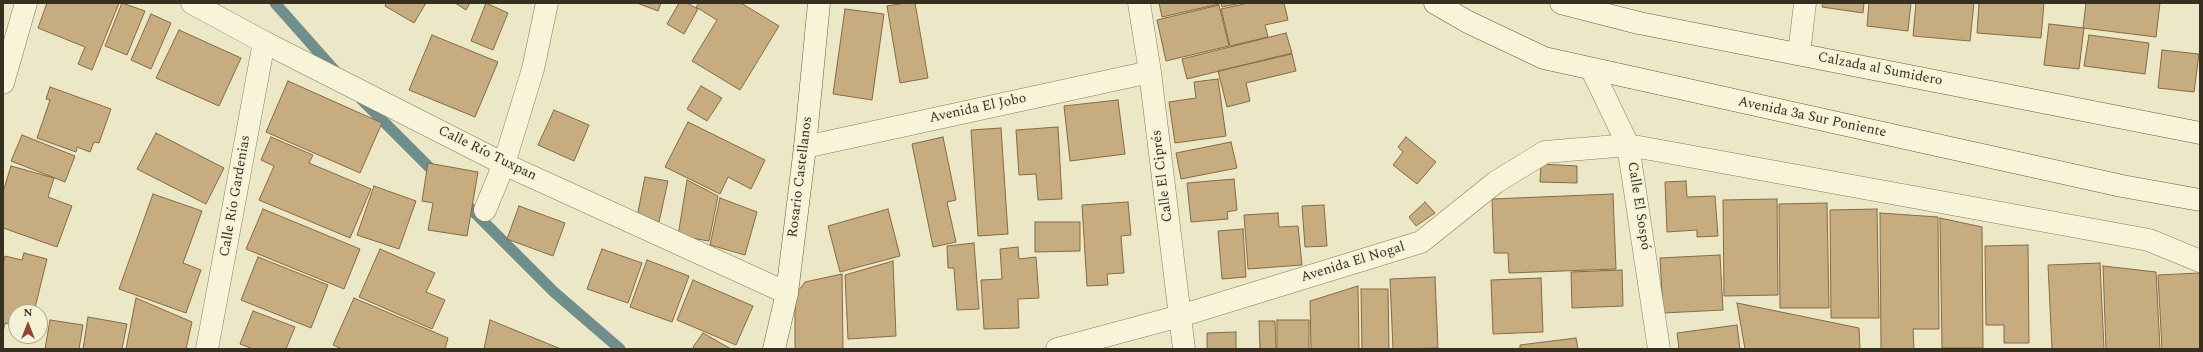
<!DOCTYPE html>
<html>
<head>
<meta charset="utf-8">
<style>
	body { margin:0 }
	#map { position:relative; width:2203px; height:352px; overflow:hidden; background:#ece8c7; font-family:Spectral,serif }
	canvas { display:block }
	.frame { position:absolute; inset:0; border:4px solid #373020; pointer-events:none }
	.north { position:absolute; left:8px; top:304px; width:40px; height:40px; box-sizing:border-box; background:#f3f1d6; border:1px solid #a8a48d; border-radius:50%; rotate:0deg; font-size:11px; font-weight:700; line-height:16px; text-align:center; color:#373020 }
	.north::after { content:''; display:block; margin:auto; width:14px; height:18px; background:#914431; clip-path:polygon(50% 0,100% 100%,50% 72%,0 100%) }
</style>
</head>
<body>
<div id="map">
<canvas width="2203" height="352"></canvas>
<div class="frame"></div>
<div class="north">N</div>
</div>
<script>
const g = document.querySelector('canvas').getContext('2d');
g.lineJoin = 'round';
function poly(rows) {
  const path = new Path2D();
  for (const r of rows) {
    path.moveTo(r[0], r[1]);
    for (let i = 2; i < r.length; i += 2) path.lineTo(r[i], r[i + 1]);
  }
  return path;
}
function trace(path, color, width, dash) {
  g.strokeStyle = color;
  g.lineWidth = width;
  g.lineCap = dash ? 'butt' : 'round';
  g.setLineDash(dash || []);
  g.stroke(path);
}
function paint(path, color) {
  g.fillStyle = color;
  g.fill(path, 'evenodd');
}
function label(font, color, halo, rows, align = 'center') {
  g.font = font + ' Spectral,serif';
  g.lineWidth = 3;
  g.setLineDash([]);
  g.textBaseline = 'middle';
  g.strokeStyle = halo;
  g.fillStyle = color;
  for (const [text, x, y, turn = 0] of rows) {
    g.save();
    g.translate(x, y);
    g.rotate((+turn || 0) * Math.PI / 180);
    g.textAlign = isNaN(turn) ? turn : align;
    if (halo) g.strokeText(text, 0, 0);
    g.fillText(text, 0, 0);
    g.restore();
  }
}
trace(poly([
	[275,3,337,73],
	[361,99,438,176],
	[461,199,554,292,620,349]
]), '#6f8e8c', 11);
const building = poly([
	[47,3,119,3,92,70,78,64,85,47,38,28,47,3],
	[122,3,145,11,127,55,105,46,122,3],
	[386,3,426,3,414,23,385,6,386,3],
	[455,3,470,3,466,10,455,3],
	[486,3,508,13,493,50,471,41,486,3],
	[637,3,661,3,658,11,637,3],
	[679,3,687,3,698,9,684,34,667,24,679,3],
	[699,3,741,3,779,26,740,90,692,61,717,20,696,7,699,3],
	[905,3,915,3,928,78,900,83,887,6,905,3],
	[1159,3,1219,3,1219,4,1162,17,1159,3],
	[1221,3,1241,3,1222,7,1221,3],
	[1248,3,1284,3,1288,20,1265,25,1268,37,1230,46,1221,9,1248,3],
	[1823,3,1864,3,1863,13,1822,7,1823,3],
	[1869,3,1911,3,1908,31,1867,26,1869,3],
	[1916,3,1974,3,1970,41,1913,36,1916,3],
	[1979,3,2044,3,2041,38,1977,33,1979,3],
	[2086,3,2160,3,2156,37,2083,28,2086,3],
	[1219,5,1229,46,1166,61,1157,20,1219,5],
	[845,9,884,14,872,100,833,94,845,9],
	[151,14,171,23,151,69,131,60,151,14],
	[2049,24,2084,28,2079,69,2044,65,2049,24],
	[179,30,241,58,219,106,156,78,179,30],
	[1286,33,1292,53,1187,79,1182,59,1286,33],
	[432,35,498,62,475,117,409,90,432,35],
	[2089,35,2149,43,2145,74,2084,66,2089,35],
	[2162,50,2199,54,2194,92,2158,88,2162,50],
	[1292,54,1296,71,1246,83,1250,101,1227,107,1218,71,1292,54],
	[1218,79,1226,136,1175,143,1169,102,1196,98,1194,82,1218,79],
	[288,81,382,123,360,173,266,132,288,81],
	[701,86,722,98,707,121,687,109,701,86],
	[50,87,111,109,99,143,94,142,90,152,77,147,76,152,37,138,50,100,46,99,50,87],
	[1118,100,1125,154,1070,161,1064,106,1118,100],
	[554,110,589,125,574,161,538,145,554,110],
	[688,122,765,160,751,189,728,177,720,194,665,167,688,122],
	[1058,127,1062,199,1038,200,1036,174,1019,175,1016,130,1058,127],
	[1001,128,1008,234,978,236,971,130,1001,128],
	[156,133,224,168,206,204,137,169,156,133],
	[22,135,75,156,65,182,11,161,22,135],
	[271,137,313,155,309,163,371,189,350,238,259,200,274,166,261,160,271,137],
	[943,137,956,200,947,202,956,242,933,247,912,144,943,137],
	[1406,137,1436,162,1417,184,1393,165,1403,152,1398,147,1406,137],
	[1231,142,1237,168,1181,179,1176,153,1231,142],
	[428,163,478,172,467,236,428,230,433,203,422,201,428,163],
	[1541,164,1577,166,1577,183,1540,182,1541,164],
	[11,166,54,178,48,197,72,206,57,247,3,228,3,192,11,166],
	[645,177,668,181,659,222,637,217,645,177],
	[1234,179,1237,210,1227,212,1228,219,1191,222,1187,183,1234,179],
	[687,180,718,196,709,241,678,236,687,180],
	[1686,181,1687,197,1715,196,1718,236,1697,237,1697,230,1667,232,1665,182,1686,181],
	[374,186,416,201,399,249,357,235,374,186],
	[153,194,202,211,183,263,201,270,186,313,119,289,153,194],
	[1613,194,1616,269,1509,273,1508,253,1494,253,1492,199,1613,194],
	[720,198,757,212,745,255,710,245,720,198],
	[1777,199,1778,295,1724,296,1723,200,1777,199],
	[1128,202,1131,235,1121,236,1124,273,1107,274,1108,285,1087,286,1082,205,1128,202],
	[1425,202,1435,213,1416,226,1409,217,1425,202],
	[1827,203,1829,308,1780,308,1779,204,1827,203],
	[1324,205,1327,246,1305,247,1302,206,1324,205],
	[519,206,565,223,553,256,507,239,519,206],
	[263,209,360,249,344,289,246,249,263,209],
	[888,209,900,256,840,272,828,226,888,209],
	[1877,209,1879,318,1831,318,1830,210,1877,209],
	[1278,213,1279,227,1298,226,1302,265,1248,269,1244,215,1278,213],
	[1880,213,1938,217,1939,329,1913,329,1914,349,1881,349,1880,213],
	[1940,218,1982,227,1983,348,1942,348,1940,218],
	[1035,222,1080,222,1080,251,1035,252,1035,222],
	[1243,229,1246,277,1222,279,1218,231,1243,229],
	[974,243,979,309,957,310,954,268,948,268,947,246,974,243],
	[2028,245,2029,343,2004,343,2004,325,1986,325,1985,246,2028,245],
	[1018,247,1019,259,1036,257,1039,298,1018,299,1019,328,984,329,981,280,1002,279,1000,249,1018,247],
	[380,249,435,273,426,292,445,300,432,329,359,297,380,249],
	[602,249,642,263,628,303,587,289,602,249],
	[24,253,47,259,34,312,16,312,16,326,5,323,3,332,3,263,5,256,22,260,24,253],
	[1720,255,1723,310,1663,313,1660,258,1720,255],
	[258,257,328,285,311,328,241,300,258,257],
	[647,260,689,276,672,322,630,307,647,260],
	[893,261,896,336,848,339,845,275,893,261],
	[2100,263,2104,349,2052,349,2048,265,2100,263],
	[2103,266,2156,272,2160,349,2106,349,2103,266],
	[1622,270,1623,306,1572,308,1571,272,1622,270],
	[2200,273,2200,349,2162,349,2158,275,2200,273],
	[842,274,843,349,795,349,795,295,805,282,842,274],
	[1435,277,1438,348,1393,349,1390,279,1435,277],
	[1541,278,1543,332,1493,334,1491,280,1541,278],
	[693,280,753,306,736,345,677,320,693,280],
	[1358,286,1359,349,1311,349,1310,301,1358,286],
	[1361,289,1388,289,1389,349,1362,349,1361,289],
	[136,298,192,322,186,349,126,349,136,298],
	[354,298,448,338,445,349,342,349,333,345,354,298],
	[1737,303,1859,328,1860,349,1745,349,1737,303],
	[253,311,295,327,286,349,253,349,240,344,253,311],
	[88,317,127,324,122,349,83,349,88,317],
	[50,320,83,325,79,349,45,349,50,320],
	[490,320,561,349,484,349,490,320],
	[1277,320,1309,320,1309,349,1277,349,1277,320],
	[1259,321,1275,321,1276,349,1260,349,1259,321],
	[1737,325,1740,349,1679,349,1677,333,1737,325],
	[1236,332,1236,349,1207,349,1207,333,1236,332],
	[703,333,731,349,695,349,693,347,703,333],
	[1576,338,1578,349,1520,349,1520,345,1576,338]
]);
paint(building, '#c7ac7f');
trace(building, '#846a45', 1);
const street = poly([
	[192,3,264,42,504,164,787,293],
	[1139,3,1150,72,1184,349],
	[1799,54,1805,3],
	[1592,70,1628,145,1659,349],
	[3,83,26,3],
	[805,147,1150,72],
	[485,210,504,164,533,69,547,3],
	[207,349,264,42],
	[1057,349,1180,316,1421,242,1496,182,1545,152,1628,145,2149,240,2200,261]
]);
const secondary = poly([
	[1435,3,1468,22,1544,58,2122,186,2200,200],
	[1561,3,1639,23,2200,133],
	[774,349,787,293,805,147,819,3]
]);
trace(street, '#867b5d', 23);
trace(secondary, '#685c40', 23);
trace(street, '#f7f4da', 22);
trace(secondary, '#f7f4da', 22);
label('14px', '#373020', '#f3f1d6', [
	["Calzada al Sumidero",1880,70,11],
	["Avenida El Jobo",978,109,-12],
	["Avenida 3a Sur Poniente",1812,118,12],
	["Calle Río Tuxpan",487,154,26],
	["Calle El Ciprés",1163,176,-97],
	["Rosario Castellanos",801,177,-83],
	["Calle Río Gardenias",236,196,-80],
	["Calle El Sospó",1638,206,81],
	["Avenida El Nogal",1353,263,-17]
]);
</script>
</body>
</html>
